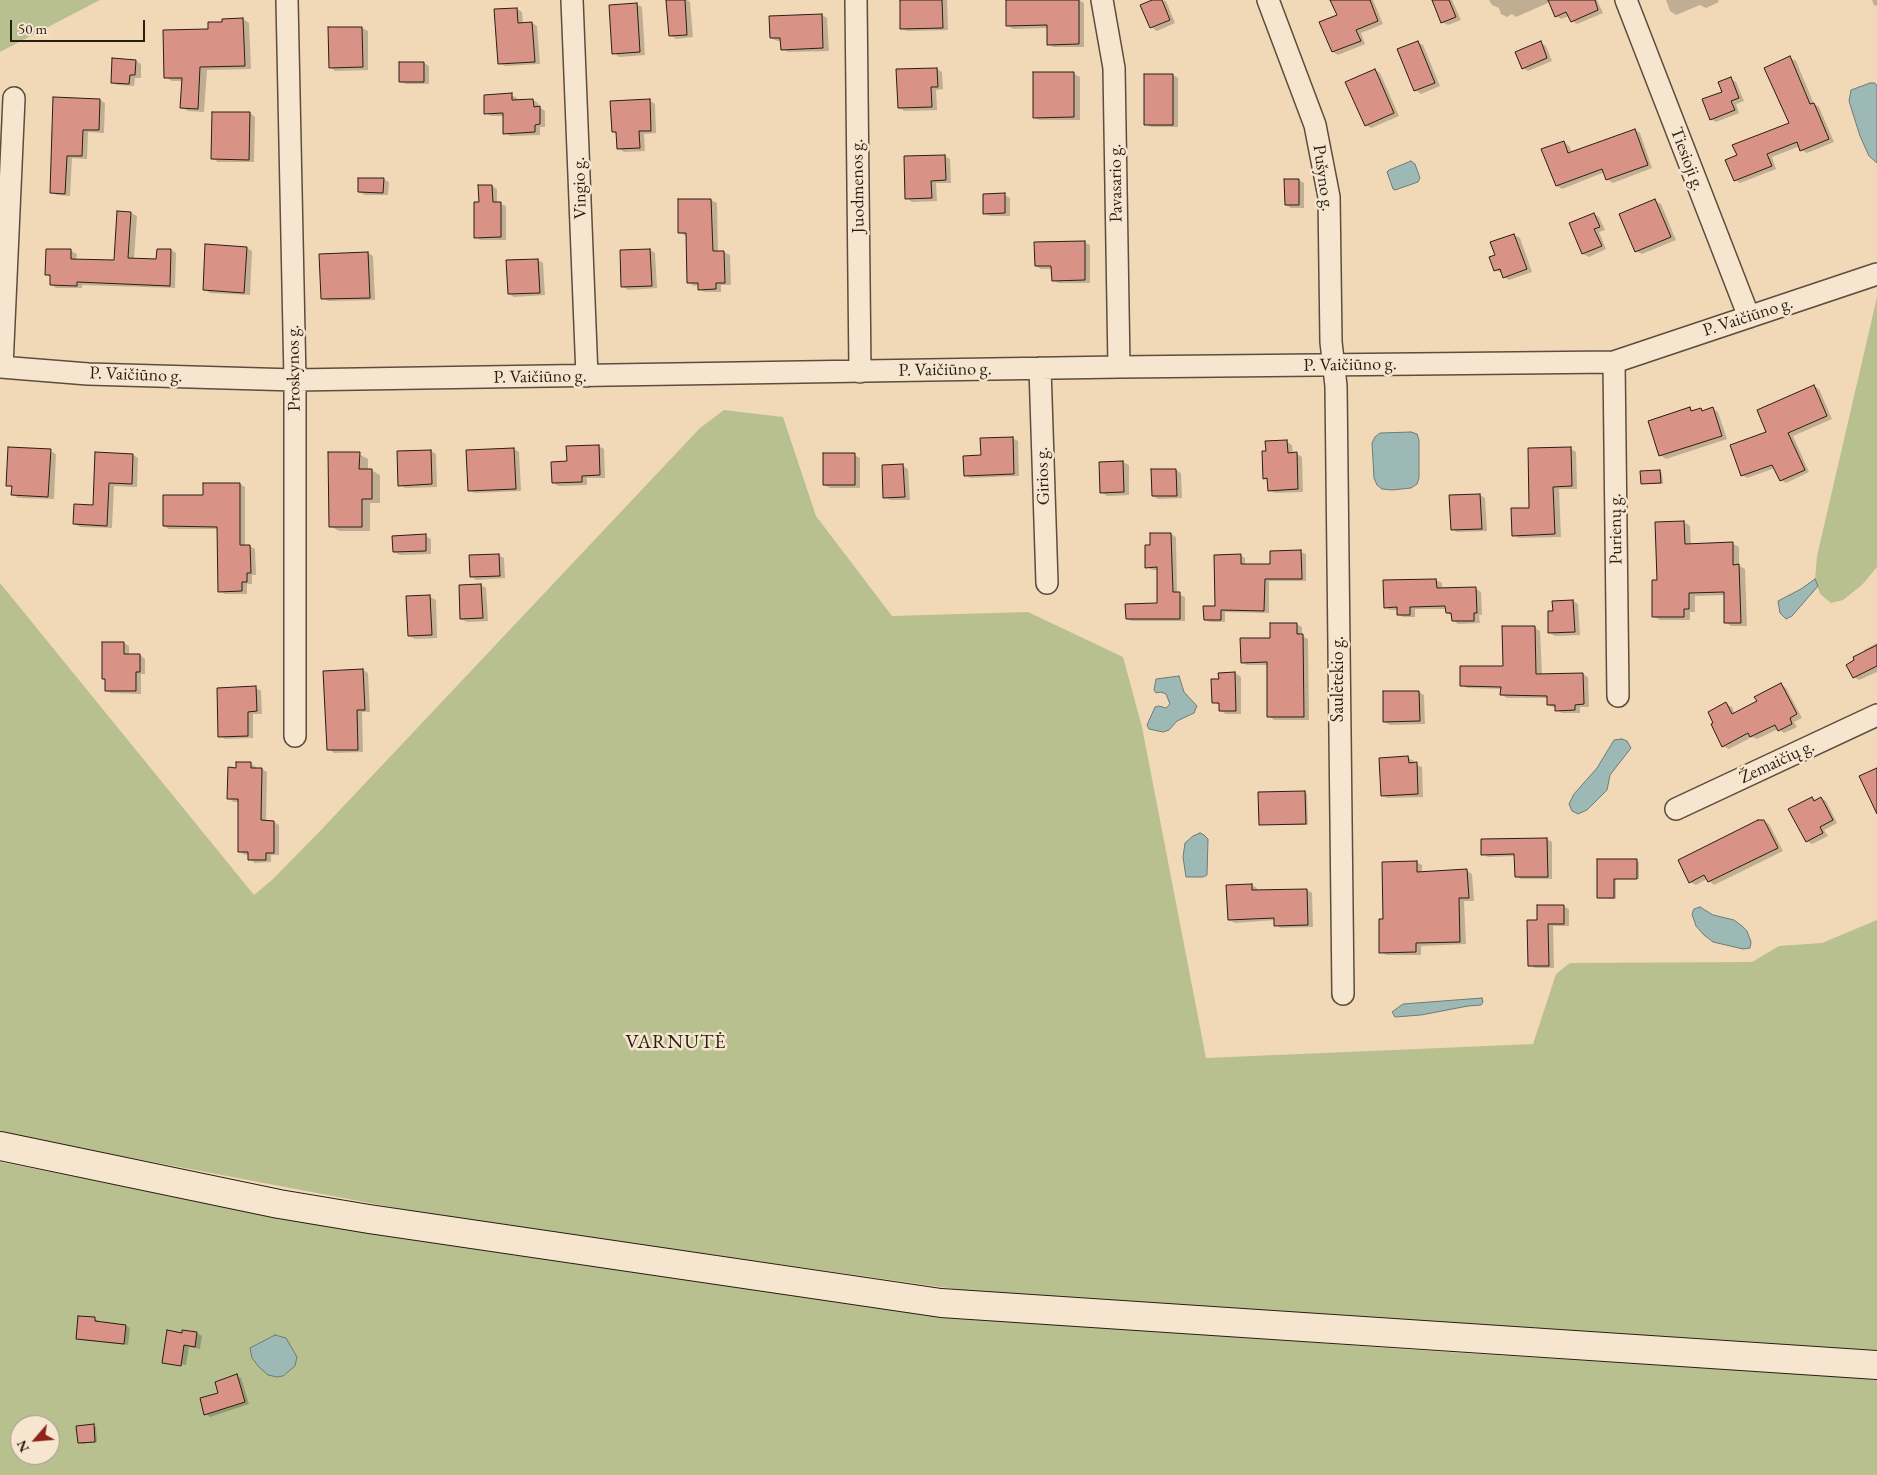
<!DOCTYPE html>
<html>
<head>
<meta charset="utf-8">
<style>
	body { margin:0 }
	#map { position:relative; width:1877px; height:1475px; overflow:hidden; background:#f1d9b7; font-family:"EB Garamond",serif }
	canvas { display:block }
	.north { position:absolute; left:10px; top:1415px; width:50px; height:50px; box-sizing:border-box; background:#f6e6d0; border:1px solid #a49685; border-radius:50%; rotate:243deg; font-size:14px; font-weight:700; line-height:20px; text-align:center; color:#2a1e14 }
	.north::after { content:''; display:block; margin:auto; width:18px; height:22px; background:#8f2418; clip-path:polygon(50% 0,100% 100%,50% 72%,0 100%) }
	.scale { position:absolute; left:10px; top:20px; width:135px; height:22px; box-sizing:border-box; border:2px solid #2a1e14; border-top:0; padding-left:6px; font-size:15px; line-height:18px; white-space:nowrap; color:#2a1e14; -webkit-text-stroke:4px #f6e6d0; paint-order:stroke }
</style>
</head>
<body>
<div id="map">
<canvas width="1877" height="1475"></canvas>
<div class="north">N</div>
<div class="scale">50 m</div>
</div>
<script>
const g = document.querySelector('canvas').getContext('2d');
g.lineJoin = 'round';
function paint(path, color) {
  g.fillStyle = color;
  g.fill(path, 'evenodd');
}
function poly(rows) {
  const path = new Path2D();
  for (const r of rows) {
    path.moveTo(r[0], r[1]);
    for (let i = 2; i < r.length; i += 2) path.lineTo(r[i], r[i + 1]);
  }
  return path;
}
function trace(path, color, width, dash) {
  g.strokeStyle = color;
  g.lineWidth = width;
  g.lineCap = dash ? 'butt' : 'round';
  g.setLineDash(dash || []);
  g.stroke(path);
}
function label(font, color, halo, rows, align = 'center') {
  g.font = font + ' "EB Garamond",serif';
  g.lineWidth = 5;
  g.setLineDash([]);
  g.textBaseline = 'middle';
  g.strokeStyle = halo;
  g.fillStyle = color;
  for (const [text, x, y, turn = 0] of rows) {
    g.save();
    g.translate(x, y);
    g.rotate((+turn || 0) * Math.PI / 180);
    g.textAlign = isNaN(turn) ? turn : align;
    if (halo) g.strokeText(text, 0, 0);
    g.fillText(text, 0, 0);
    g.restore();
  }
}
paint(poly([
	[0,0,100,0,0,52],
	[1877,297,1877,567,1862,585,1843,600,1831,603,1820,594,1815,579,1817,556],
	[724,410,783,417,816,516,892,616,1028,612,1123,657,1142,727,1206,1058,1533,1044,1556,974,1570,963,1752,962,1779,946,1822,943,1877,920,1877,1354,983,1293,438,1216,0,1133,0,583,254,895,272,880,322,829,700,428],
	[0,1162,313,1223,921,1314,1416,1350,1877,1379,1877,1475,0,1475],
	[20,1425,50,1425,50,1455,20,1455]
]), '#b8c090');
const water = poly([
	[1870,83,1875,83,1877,86,1877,163,1869,156,1860,136,1849,101,1851,90,1870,83],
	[1411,161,1415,164,1420,178,1418,182,1395,190,1393,189,1387,172,1389,170,1411,161],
	[1411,432,1417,434,1419,440,1419,478,1417,484,1411,488,1392,490,1382,489,1377,485,1374,478,1372,443,1375,437,1380,433,1411,432],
	[1815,579,1818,586,1792,616,1786,619,1780,613,1778,601,1801,589,1815,579],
	[1179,676,1184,692,1197,706,1194,713,1177,721,1169,730,1163,732,1149,729,1147,725,1155,707,1159,706,1166,708,1170,704,1166,694,1161,692,1156,693,1154,690,1156,679,1179,676],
	[1622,739,1627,741,1631,748,1610,775,1607,790,1587,810,1578,814,1572,811,1569,804,1574,794,1597,768,1614,740,1622,739],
	[1200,833,1204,835,1208,839,1207,875,1203,877,1186,877,1183,857,1185,843,1193,836,1200,833],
	[1700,907,1713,915,1734,920,1742,926,1747,931,1751,942,1750,948,1743,949,1713,942,1704,935,1696,926,1692,914,1694,909,1700,907],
	[1482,998,1483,1002,1481,1005,1468,1006,1421,1015,1395,1017,1392,1012,1403,1004,1482,998],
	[275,1335,286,1338,297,1357,295,1366,283,1376,277,1377,268,1375,259,1367,252,1358,250,1348,275,1335]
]);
paint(water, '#9cb9b5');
trace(water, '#6e7b75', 1);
paint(poly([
	[667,0,687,0,690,2,693,37,676,39,670,35],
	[901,0,947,0,948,30,907,31,901,28],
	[1007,0,1079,0,1084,3,1084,47,1053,47,1048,44,1048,28,1013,29,1008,26],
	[1155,0,1166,1,1175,23,1157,31,1151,27],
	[1332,0,1373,0,1383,24,1361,33,1365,44,1338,55,1333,52,1338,15],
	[1438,0,1452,0,1461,20,1448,25,1442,22],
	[1489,0,1597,0,1603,13,1577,24,1572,21,1569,16,1561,19,1556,16,1550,2,1516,17,1512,14,1507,17,1501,14,1499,8,1492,5],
	[1666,0,1718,0,1719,2,1706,8,1700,5,1676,15,1670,11],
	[1872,0,1877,0,1877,6,1874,5],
	[636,4,642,7,645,55,619,57,614,53],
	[517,9,522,12,523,24,532,23,537,26,540,64,505,66,499,63],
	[822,15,827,18,829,51,788,52,782,49,782,41,777,41,771,38],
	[243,19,249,23,251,69,207,70,204,112,188,111,181,107,183,81,172,81,165,77,209,30],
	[362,28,368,31,368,70,335,71,330,67,329,29],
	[1417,42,1423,45,1440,86,1421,94,1415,90],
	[1541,43,1546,46,1552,61,1528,71,1523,68],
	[1790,58,1796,61,1814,104,1819,107,1834,142,1807,153,1801,150,1800,146,1772,157,1776,169,1740,183,1735,180,1790,123],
	[136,61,141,64,141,78,135,78,134,86,117,85,112,82],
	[424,63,429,66,429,84,406,84,400,81],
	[937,69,942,72,943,89,936,90,937,110,905,111,899,108],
	[1375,70,1380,73,1399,116,1371,128,1366,125],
	[1034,74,1074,74,1080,77,1080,120,1039,120,1034,117],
	[1173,75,1178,78,1178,127,1151,127,1145,124],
	[1731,79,1736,82,1744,101,1736,104,1739,113,1716,122,1711,119],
	[511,95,517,98,517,101,533,100,538,103,539,107,545,111,545,127,540,127,540,135,510,136,505,133,504,116,491,116,486,113],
	[54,99,100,100,105,103,104,133,88,132,87,159,72,158,70,196,57,195,52,192],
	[649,100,655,104,656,133,644,134,645,151,624,152,618,148,618,134,613,132],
	[250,113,255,117,254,162,218,162,212,158],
	[1635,130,1640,133,1652,168,1613,183,1607,179,1605,172,1562,189,1557,186,1564,142,1569,146,1572,153],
	[945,156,950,159,951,183,936,183,937,201,912,202,907,198],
	[383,179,389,182,388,195,365,195,359,192],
	[1298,180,1304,183,1304,208,1291,208,1286,205],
	[492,186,497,189,497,203,506,206,506,240,480,240,475,237,480,203],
	[1004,195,1010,198,1010,216,990,216,984,213],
	[711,200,717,203,718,252,724,252,730,255,731,285,721,285,721,292,704,292,699,289,699,285,694,286,688,282,687,236,680,233,679,201],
	[1655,201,1661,204,1676,240,1642,254,1636,251],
	[118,212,131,213,137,216,134,259,157,260,171,250,176,253,175,288,82,285,82,288,56,288,51,284,51,277,46,274,47,250,71,251,77,254,76,260,115,261],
	[1594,214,1599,217,1605,230,1599,232,1606,249,1589,257,1583,254],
	[1514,235,1520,238,1532,272,1509,280,1504,277,1502,273,1495,270,1496,256],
	[1084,242,1090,245,1090,283,1058,283,1053,280,1053,269,1041,269,1036,266],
	[247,248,252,251,250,295,210,293,204,289],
	[650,250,655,253,657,288,628,290,622,286],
	[368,253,373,256,375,300,328,301,322,298],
	[538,260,543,263,545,295,514,297,509,294],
	[1814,386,1819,389,1832,419,1793,436,1809,472,1786,483,1781,480,1775,468,1747,478,1742,475,1768,433],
	[1690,409,1694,411,1701,409,1705,411,1713,409,1718,412,1727,439,1666,459,1660,455],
	[1012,438,1018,441,1019,476,970,478,965,475,982,457],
	[1287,442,1292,445,1293,454,1297,454,1302,457,1303,492,1275,493,1269,490,1269,481,1264,478,1267,452],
	[598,446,604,449,605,478,587,478,587,485,559,486,553,483,568,462],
	[514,449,519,452,521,491,474,493,469,490],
	[1571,449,1576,452,1577,489,1559,489,1561,537,1519,538,1513,535],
	[50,451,56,454,54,499,18,498,13,495,13,488,7,485],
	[431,451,436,454,437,487,405,488,400,485],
	[96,453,133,455,138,458,137,487,114,486,112,528,80,527,75,524,94,506],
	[359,454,368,459,368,470,371,470,380,475,380,503,370,503,370,531,339,531,330,526],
	[854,455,860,458,860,488,830,488,824,485],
	[1123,462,1129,465,1129,495,1107,496,1101,492,1100,463],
	[903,466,908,469,910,500,890,500,885,497],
	[1176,470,1181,473,1182,498,1158,499,1153,496],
	[1660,471,1662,473,1663,484,1642,483],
	[240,484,245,487,245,546,250,546,255,549,256,575,252,575,252,584,247,584,247,594,225,594,219,591,219,529,169,529,164,526,205,496],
	[1480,495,1485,498,1487,531,1457,532,1452,529],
	[1684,522,1690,526,1691,545,1733,544,1739,547,1739,566,1745,569,1747,626,1731,626,1725,622,1725,595,1695,596,1695,612,1690,612,1690,620,1660,620,1653,616,1659,581],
	[1151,534,1171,534,1176,537,1177,594,1185,597,1185,621,1132,621,1127,619,1158,604,1158,570,1152,570,1147,567,1151,546],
	[425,536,431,539,431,554,400,555,394,552],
	[1301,552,1306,554,1306,581,1269,581,1269,613,1225,612,1225,622,1210,622,1205,620,1216,607,1240,555,1245,558,1245,565,1271,565],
	[498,555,504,558,505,578,476,580,471,576],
	[1436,580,1442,583,1442,589,1476,589,1481,592,1482,615,1479,615,1480,623,1458,624,1453,620,1453,616,1447,613,1447,609,1415,609,1415,617,1403,617,1398,614,1398,610,1390,610,1385,607],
	[481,585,486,588,488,621,467,622,461,619],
	[430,597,436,600,437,638,415,639,409,636,407,598],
	[1573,601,1578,604,1580,635,1555,636,1550,633,1554,612],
	[1296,624,1302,627,1302,636,1308,639,1309,720,1274,720,1269,716,1268,665,1247,665,1242,662,1271,639],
	[1535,628,1540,631,1542,675,1583,674,1588,677,1589,707,1580,707,1580,713,1562,713,1556,710,1556,708,1548,705,1548,698,1507,698,1502,695,1502,689,1467,688,1461,685,1504,667],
	[124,643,129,646,129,655,140,655,145,659,145,674,141,674,141,694,111,693,106,690,106,680,103,678],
	[1877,643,1877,672,1859,680,1854,677,1865,652,1864,650],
	[363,670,368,673,370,712,362,712,363,752,334,753,329,749],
	[1235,673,1241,677,1241,714,1226,714,1221,711,1220,705,1213,702,1220,680,1220,674],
	[1781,684,1786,688,1802,718,1794,722,1797,727,1784,733,1778,729,1757,739,1752,737,1729,749,1723,746,1726,704,1732,707,1735,714,1759,702],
	[256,688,261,691,262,714,253,714,253,738,225,739,219,736],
	[1419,692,1424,695,1425,724,1390,725,1385,722],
	[1408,758,1414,761,1414,764,1422,767,1423,797,1387,798,1382,795],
	[251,764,256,767,256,769,262,769,267,772,266,822,274,822,279,825,279,855,271,855,271,862,255,863,250,859,250,855,245,855,240,852,240,802,234,802,229,799,237,769],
	[1305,792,1307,794,1308,825,1260,825],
	[1812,798,1816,800,1821,798,1826,801,1837,823,1824,830,1828,836,1812,844,1807,841],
	[1764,821,1769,824,1783,851,1714,885,1707,879,1696,885,1690,882],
	[1547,839,1552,842,1552,879,1521,879,1516,876,1515,856,1488,857,1483,854,1482,840],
	[1599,860,1636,860,1639,862,1639,879,1616,879,1616,899,1601,898,1598,897],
	[1416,862,1422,865,1422,873,1467,871,1472,874,1474,901,1464,901,1466,944,1421,946,1421,955,1386,955,1381,952,1385,920],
	[1252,885,1257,888,1257,891,1307,890,1312,893,1313,927,1281,928,1275,925,1275,920,1235,923,1229,920],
	[1563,906,1569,909,1569,926,1553,926,1554,968,1535,968,1529,965,1539,921],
	[79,1317,95,1319,99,1321,99,1323,126,1326,130,1328,128,1345,82,1340,78,1338],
	[197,1333,202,1336,200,1349,189,1347,186,1365,167,1362,167,1364,163,1362,183,1334],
	[237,1376,241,1378,249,1404,210,1417,206,1414,220,1394],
	[93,1425,96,1427,97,1442,82,1444,79,1443]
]), '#0003');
const building = poly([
	[666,0,685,0,687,35,669,36,666,0],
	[900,0,942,0,943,28,900,29,900,0],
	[1006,0,1079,0,1079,44,1047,45,1047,25,1006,26,1006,0],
	[1152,0,1162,0,1170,20,1150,28,1140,5,1152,0],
	[1330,0,1370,0,1378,21,1356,30,1361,41,1332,52,1319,22,1337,15,1330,0],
	[1432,0,1449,0,1456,17,1441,23,1432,0],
	[1548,0,1595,0,1598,10,1571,22,1566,12,1555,17,1548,0],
	[637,3,640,52,612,54,609,5,637,3],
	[517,8,518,23,532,22,535,62,498,64,494,9,517,8],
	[822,14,823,48,781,50,780,38,770,38,769,16,822,14],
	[243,18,245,66,200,67,198,109,180,108,182,78,164,78,163,30,208,29,208,22,222,22,222,19,243,18],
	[328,27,362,27,363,67,329,68,328,27],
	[1418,41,1435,83,1414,91,1397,49,1418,41],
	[1541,41,1547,58,1522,69,1515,52,1541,41],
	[1790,56,1810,104,1814,103,1829,139,1800,151,1797,142,1767,154,1772,166,1734,181,1725,160,1737,155,1732,145,1789,123,1764,68,1790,56],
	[112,58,136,60,135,75,130,75,129,84,111,83,112,58],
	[399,62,424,62,424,82,399,82,399,62],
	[937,68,938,87,931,87,932,107,898,108,896,69,937,68],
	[1375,69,1394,113,1365,126,1345,82,1375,69],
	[1033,72,1074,72,1074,117,1033,118,1033,72],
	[1144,74,1173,74,1173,125,1144,125,1144,74],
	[1731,77,1739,98,1731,101,1735,110,1710,120,1702,99,1722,92,1718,82,1731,77],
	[512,93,512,100,533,99,534,107,540,106,540,124,535,125,535,132,503,134,503,113,484,114,484,95,512,93],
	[53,97,100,99,99,130,83,130,82,156,67,156,65,194,50,193,53,97],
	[650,99,651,131,639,131,640,148,617,149,616,132,612,132,610,101,650,99],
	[212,112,250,112,249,160,211,159,212,112],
	[1635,129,1648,165,1606,180,1602,169,1556,186,1541,149,1564,141,1568,153,1635,129],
	[945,155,946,180,931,181,932,198,905,199,904,156,945,155],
	[358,178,384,178,383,193,358,192,358,178],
	[1284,179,1299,179,1299,205,1285,205,1284,179],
	[478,185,492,185,493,202,501,202,501,237,474,238,474,202,479,202,478,185],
	[1005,193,1005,213,983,214,983,194,1005,193],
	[678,199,711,199,713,251,724,251,725,283,716,283,716,289,698,290,698,283,687,283,686,233,678,233,678,199],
	[1655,199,1671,237,1635,252,1619,214,1655,199],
	[117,211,131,212,128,258,156,259,157,249,171,249,170,286,77,282,77,286,50,285,50,275,45,275,46,249,71,249,71,259,114,260,117,211],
	[1594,213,1600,227,1594,229,1602,246,1582,254,1569,223,1594,213],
	[1514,234,1527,269,1503,278,1500,269,1494,271,1489,257,1495,255,1490,242,1514,234],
	[1085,241,1085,280,1052,281,1051,266,1035,266,1034,242,1085,241],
	[205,244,247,247,244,293,203,290,205,244],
	[650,249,652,286,621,287,620,250,650,249],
	[368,252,370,298,321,299,319,254,368,252],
	[538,259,540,293,508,294,506,260,538,259],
	[1814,385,1827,416,1788,433,1805,470,1780,481,1772,465,1741,476,1730,445,1766,432,1757,410,1814,385],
	[1690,407,1691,411,1701,408,1702,411,1713,407,1722,436,1659,456,1648,421,1690,407],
	[1013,437,1014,474,964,476,963,456,981,455,980,438,1013,437],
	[1287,440,1288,453,1297,452,1298,489,1268,491,1267,478,1263,479,1262,451,1266,451,1265,441,1287,440],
	[599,445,600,475,582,476,582,482,552,483,551,462,567,461,566,446,599,445],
	[8,447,51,449,48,497,11,495,12,486,6,486,8,447],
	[1571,447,1572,486,1553,487,1555,534,1512,536,1511,508,1529,508,1528,448,1571,447],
	[514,448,516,489,468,491,466,450,514,448],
	[431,450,432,484,398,486,397,451,431,450],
	[95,452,133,454,132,484,109,483,107,526,73,524,74,504,93,505,95,452],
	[328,452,360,452,359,469,372,469,372,499,362,499,362,527,329,527,328,452],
	[823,453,855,453,855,485,823,485,823,453],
	[1123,461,1124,492,1100,493,1099,462,1123,461],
	[903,464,905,497,883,498,882,465,903,464],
	[1151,469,1176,469,1177,496,1152,496,1151,469],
	[1660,470,1661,483,1641,484,1640,471,1660,470],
	[203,483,240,483,240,545,250,545,251,573,247,573,247,582,242,582,242,591,218,592,217,527,163,526,163,495,203,495,203,483],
	[1480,494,1482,529,1451,530,1449,495,1480,494],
	[1684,521,1685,544,1733,542,1733,565,1739,564,1741,623,1724,623,1724,592,1689,593,1689,609,1684,609,1684,617,1652,617,1652,580,1657,580,1655,522,1684,521],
	[1150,533,1171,533,1173,592,1180,592,1180,619,1126,619,1125,604,1157,603,1157,567,1145,568,1145,545,1150,545,1150,533],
	[426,534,426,551,393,552,392,536,426,534],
	[1301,550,1302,579,1265,579,1264,611,1221,610,1221,620,1204,620,1203,606,1215,606,1214,555,1241,554,1241,564,1270,564,1270,551,1301,550],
	[499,554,500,576,470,577,469,555,499,554],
	[1436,579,1437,588,1476,587,1477,613,1474,613,1474,621,1452,621,1451,613,1446,613,1445,606,1410,607,1410,615,1397,615,1397,607,1384,608,1383,580,1436,579],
	[481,584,483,618,460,619,459,585,481,584],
	[430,595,432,635,408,636,406,596,430,595],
	[1573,600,1575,632,1548,633,1548,611,1553,611,1552,601,1573,600],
	[1270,623,1297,623,1297,634,1303,634,1304,717,1267,717,1267,662,1241,663,1240,638,1270,638,1270,623],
	[1502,626,1535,626,1536,674,1583,673,1584,704,1575,705,1575,710,1555,711,1555,705,1547,705,1547,696,1500,695,1501,687,1460,686,1460,666,1503,666,1502,626],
	[102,642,124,642,124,654,140,654,140,672,136,672,136,691,105,691,105,679,102,679,102,642],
	[1877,645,1877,666,1853,678,1846,665,1854,660,1853,657,1877,645],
	[363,669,365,710,357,710,358,750,327,750,323,671,363,669],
	[1235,672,1236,711,1219,711,1219,703,1212,703,1211,679,1219,679,1218,673,1235,672],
	[1781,683,1797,714,1790,718,1792,724,1778,731,1775,725,1750,737,1748,733,1722,747,1711,724,1713,723,1708,712,1726,702,1732,714,1757,701,1754,697,1781,683],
	[256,686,257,711,248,712,248,736,218,737,217,688,256,686],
	[1383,691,1419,691,1420,721,1383,722,1383,691],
	[1408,756,1409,763,1417,762,1418,794,1381,796,1379,758,1408,756],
	[236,762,251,762,251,768,262,768,261,820,274,821,274,853,266,853,266,860,248,860,248,852,238,852,238,799,227,799,228,767,236,768,236,762],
	[1877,768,1877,814,1859,776,1877,768],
	[1305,791,1306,824,1259,825,1258,792,1305,791],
	[1812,797,1814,801,1821,797,1833,820,1820,827,1823,833,1806,842,1788,809,1812,797],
	[1758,820,1764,820,1778,848,1708,882,1704,875,1689,883,1678,860,1758,820],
	[1547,838,1548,877,1515,877,1514,854,1481,855,1481,839,1547,838],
	[1597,859,1637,859,1637,879,1614,879,1614,898,1597,898,1597,859],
	[1417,861,1417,872,1467,869,1469,898,1459,898,1460,942,1416,943,1416,952,1379,953,1379,919,1383,919,1382,862,1417,861],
	[1252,884,1252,890,1307,889,1308,925,1274,926,1274,918,1228,920,1226,885,1252,884],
	[1537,905,1564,905,1564,924,1548,924,1549,966,1528,966,1527,920,1537,920,1537,905],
	[78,1316,95,1317,95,1321,126,1325,124,1344,76,1339,78,1316],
	[167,1330,182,1333,182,1330,197,1332,195,1347,184,1345,181,1366,162,1363,167,1330],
	[237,1374,245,1402,204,1415,200,1398,218,1393,215,1382,237,1374],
	[94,1424,95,1442,78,1443,76,1426,94,1424]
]);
paint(building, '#d89286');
trace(building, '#2a1e14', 1);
const street = poly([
	[287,0,295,380,295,736],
	[572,0,587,376],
	[856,0,860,372],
	[1102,0,1114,68,1119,367],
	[1268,0,1315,125,1329,197,1331,342,1336,386,1343,994],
	[1626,0,1749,317],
	[1614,362,1618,696],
	[0,367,88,374,295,380,1119,367,1614,362,1877,274],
	[2,367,14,98],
	[1040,368,1047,583],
	[1676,809,1877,715]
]);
const secondary = poly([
	[0,1146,279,1204,369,1219,941,1303,1877,1365]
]);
trace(street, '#5c4d3d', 24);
trace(secondary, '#2a1e14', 30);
trace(street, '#f6e6d0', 21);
trace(secondary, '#f6e6d0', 28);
label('18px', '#2a1e14', '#f6e6d0', [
	["Tiesioji g.",1687,159,69],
	["Pušyno g.",1323,178,82],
	["Pavasario g.",1116,183,-91],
	["Juodmenos g.",858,186,-91],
	["Vingio g.",580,188,-92],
	["P. Vaičiūno g.",1748,317,-18],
	["P. Vaičiūno g.",1350,365,-1],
	["Proskynos g.",294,368,-91],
	["P. Vaičiūno g.",945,370,-1],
	["P. Vaičiūno g.",136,375,2],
	["P. Vaičiūno g.",540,377,-1],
	["Girios g.",1043,476,-92],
	["Purienų g.",1616,529,-91],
	["Saulėtekio g.",1338,679,-90],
	["Žemaičių g.",1777,762,-25]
]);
g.letterSpacing = '1px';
label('20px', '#2a1e14', '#f6e6d0', [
	["VARNUTĖ",676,1043]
]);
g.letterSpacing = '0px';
</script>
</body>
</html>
